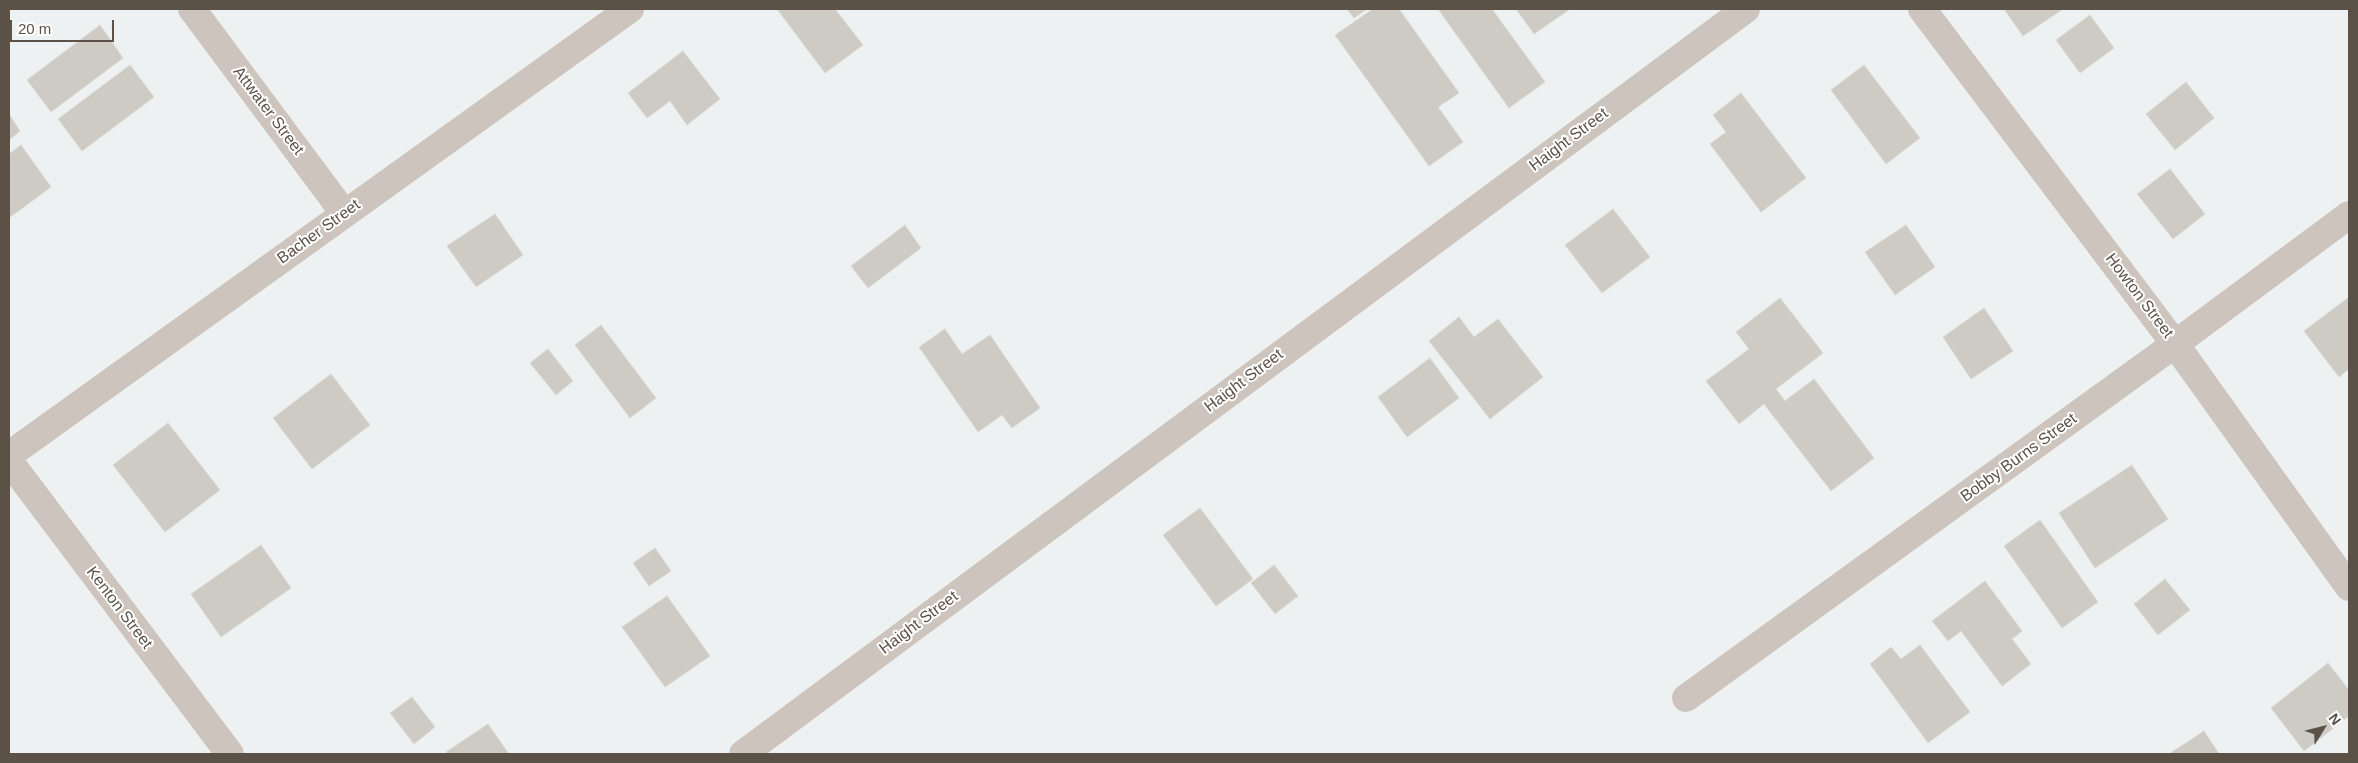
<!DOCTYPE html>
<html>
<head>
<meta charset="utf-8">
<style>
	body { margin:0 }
	#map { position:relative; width:2358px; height:763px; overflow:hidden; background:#eef1f1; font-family:Helvetica,sans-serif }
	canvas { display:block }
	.frame { position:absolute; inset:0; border:10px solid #5c5147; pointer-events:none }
	.north { position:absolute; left:2298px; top:703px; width:50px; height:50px; -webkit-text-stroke:4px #fff; paint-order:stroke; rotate:54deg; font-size:14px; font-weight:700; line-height:20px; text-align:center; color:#5c5147 }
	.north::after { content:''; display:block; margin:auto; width:18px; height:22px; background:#5c5147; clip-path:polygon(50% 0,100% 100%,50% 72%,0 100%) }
	.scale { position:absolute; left:10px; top:20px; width:104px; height:22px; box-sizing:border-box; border:2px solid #5c5147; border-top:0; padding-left:6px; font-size:15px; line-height:18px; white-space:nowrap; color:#5c5147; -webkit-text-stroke:4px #fff; paint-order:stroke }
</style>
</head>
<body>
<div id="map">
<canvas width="2358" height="763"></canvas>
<div class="frame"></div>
<div class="north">N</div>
<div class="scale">20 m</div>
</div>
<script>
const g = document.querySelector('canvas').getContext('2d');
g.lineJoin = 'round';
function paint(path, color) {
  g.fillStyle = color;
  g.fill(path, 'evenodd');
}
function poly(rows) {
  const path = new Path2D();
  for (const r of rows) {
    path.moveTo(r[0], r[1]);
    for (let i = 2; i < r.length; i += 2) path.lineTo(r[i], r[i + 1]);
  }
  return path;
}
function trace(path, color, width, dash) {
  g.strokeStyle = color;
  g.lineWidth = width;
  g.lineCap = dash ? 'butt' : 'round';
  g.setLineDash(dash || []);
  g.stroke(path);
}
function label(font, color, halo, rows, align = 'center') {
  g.font = font + ' Helvetica,sans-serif';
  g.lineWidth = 4;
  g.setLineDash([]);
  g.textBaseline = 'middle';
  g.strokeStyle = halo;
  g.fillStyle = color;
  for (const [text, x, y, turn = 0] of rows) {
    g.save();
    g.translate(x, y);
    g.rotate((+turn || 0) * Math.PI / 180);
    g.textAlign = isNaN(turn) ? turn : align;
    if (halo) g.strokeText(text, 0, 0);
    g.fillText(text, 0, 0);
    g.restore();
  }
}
const building = poly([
	[777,9,835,9,863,45,825,73,777,9],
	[1347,9,1367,9,1354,18,1347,9],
	[1373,9,1399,9,1459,93,1438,107,1463,142,1429,166,1335,35,1373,9],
	[1438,9,1492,9,1545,82,1509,108,1438,9],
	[1516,9,1570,9,1534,34,1516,9],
	[2004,9,2063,9,2023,36,2004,9],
	[2090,15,2114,48,2080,73,2056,40,2090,15],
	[100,25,123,58,51,112,27,80,100,25],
	[683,51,720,99,687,125,670,101,647,118,628,93,683,51],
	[130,65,154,97,82,151,58,119,130,65],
	[1864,65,1920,138,1886,164,1831,90,1864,65],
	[2186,82,2214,118,2175,150,2146,114,2186,82],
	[1741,93,1806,178,1761,212,1710,144,1726,132,1713,115,1741,93],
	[9,114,20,131,9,140,9,114],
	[21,145,51,187,9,218,9,154,21,145],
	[2170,169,2205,214,2173,239,2137,194,2170,169],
	[1613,209,1650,257,1602,293,1565,245,1613,209],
	[495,214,523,255,476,287,447,246,495,214],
	[905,225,921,248,868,288,851,266,905,225],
	[1906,225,1935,267,1895,295,1865,252,1906,225],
	[2349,297,2349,369,2339,377,2304,331,2349,297],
	[1780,298,1823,353,1776,389,1785,401,1814,379,1874,458,1831,491,1764,404,1739,424,1706,381,1749,349,1736,332,1780,298],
	[1984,308,2013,351,1971,379,1943,337,1984,308],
	[1459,317,1474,337,1498,319,1543,377,1490,419,1429,341,1459,317],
	[601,325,656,398,630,418,575,345,601,325],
	[945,329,962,354,990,335,1040,408,1012,428,1002,415,978,432,919,347,945,329],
	[548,349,573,381,556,395,530,363,548,349],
	[1430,358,1459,398,1407,437,1378,397,1430,358],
	[331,374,370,425,312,469,273,418,331,374],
	[168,423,220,490,165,532,113,465,168,423],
	[2132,465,2168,519,2095,568,2059,513,2132,465],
	[1200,508,1253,579,1216,606,1163,535,1200,508],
	[2040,520,2098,602,2062,628,2004,546,2040,520],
	[261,545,291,588,221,637,191,594,261,545],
	[655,548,671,571,649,586,633,563,655,548],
	[1274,565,1298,596,1275,614,1251,583,1274,565],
	[2165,579,2190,610,2158,635,2134,604,2165,579],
	[1985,581,2022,631,2012,639,2031,664,2002,686,1961,631,1948,641,1932,621,1985,581],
	[667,596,710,656,665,687,622,627,667,596],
	[1920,645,1970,712,1928,743,1870,664,1891,647,1901,659,1920,645],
	[2328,663,2349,690,2349,716,2304,751,2271,708,2328,663],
	[412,697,435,727,414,744,390,713,412,697],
	[488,724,509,754,448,754,446,752,488,724],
	[2204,731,2219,754,2169,754,2204,731]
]);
paint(building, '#cecbc5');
trace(building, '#dad8d2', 1);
trace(poly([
	[192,9,344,213],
	[1922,9,2175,344,2349,587],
	[9,455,630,9],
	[9,461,230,754],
	[1686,698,2175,344,2349,215],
	[743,754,1746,9]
]), '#cdc5bd', 28);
label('16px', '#5c5147', '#fff', [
	["Attwater Street",268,111,53],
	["Haight Street",1569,140,-37],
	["Bacher Street",319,232,-36],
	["Howton Street",2139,296,53],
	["Haight Street",1244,381,-37],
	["Bobby Burns Street",2019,458,-36],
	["Kenton Street",119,608,53],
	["Haight Street",919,623,-37]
]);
</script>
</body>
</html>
